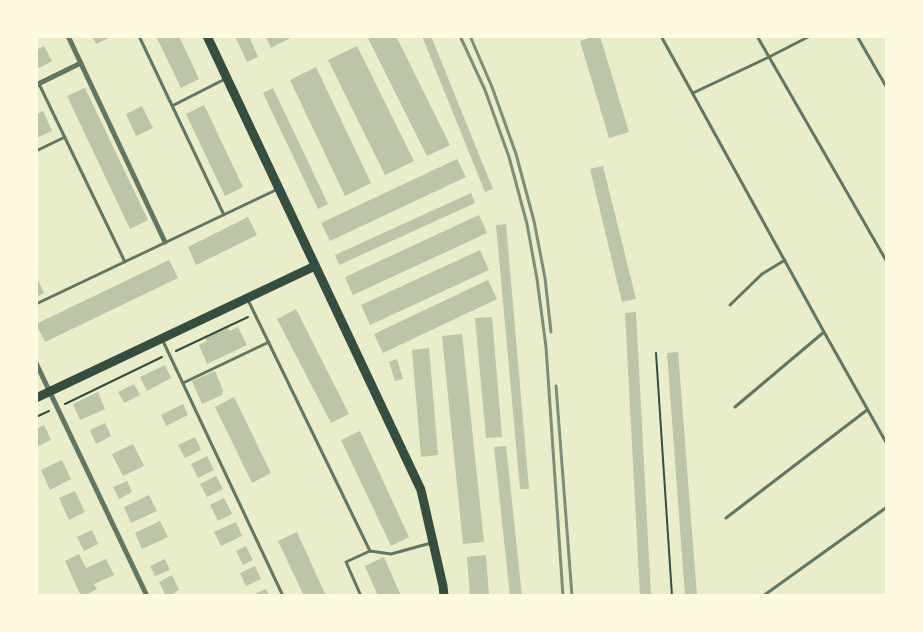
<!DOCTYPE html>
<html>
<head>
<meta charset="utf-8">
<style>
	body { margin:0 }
	#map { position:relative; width:923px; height:632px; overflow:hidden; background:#e9edc9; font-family:Barlow,sans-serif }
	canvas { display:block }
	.frame { position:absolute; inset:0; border:38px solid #fefae0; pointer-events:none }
</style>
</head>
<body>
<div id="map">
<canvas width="923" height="632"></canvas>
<div class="frame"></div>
</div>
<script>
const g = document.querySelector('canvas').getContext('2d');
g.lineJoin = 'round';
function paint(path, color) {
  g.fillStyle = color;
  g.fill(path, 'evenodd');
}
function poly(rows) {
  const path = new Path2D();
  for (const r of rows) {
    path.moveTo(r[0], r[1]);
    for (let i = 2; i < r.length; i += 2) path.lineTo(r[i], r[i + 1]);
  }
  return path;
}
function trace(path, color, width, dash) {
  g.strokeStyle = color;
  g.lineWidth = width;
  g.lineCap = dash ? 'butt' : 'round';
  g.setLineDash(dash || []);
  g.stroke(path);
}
paint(poly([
	[92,36,113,36,96,44],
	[156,36,179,36,199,79,181,88],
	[235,36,249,36,258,57,247,62],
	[265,36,294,36,271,48],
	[367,36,396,36,450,145,427,156],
	[422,36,431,36,493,189,485,192],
	[595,36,600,36,629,132,609,138,580,41],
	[44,46,52,61,39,68,36,63,36,50],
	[357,46,414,161,385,175,328,60],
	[316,67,371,183,345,196,290,80],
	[85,88,148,220,130,229,67,96],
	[273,88,328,204,318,209,263,93],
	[204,105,243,187,225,196,186,114],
	[142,106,153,128,136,136,126,114],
	[43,111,52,131,36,138,36,115],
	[457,159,466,177,330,241,321,223],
	[603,166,636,299,622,302,590,169],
	[471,193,475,203,339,265,335,255],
	[479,215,487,233,353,295,345,277],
	[248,217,257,235,196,265,188,247],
	[506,224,529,489,520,489,496,225],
	[480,250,489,270,370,325,361,305],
	[169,260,178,278,45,342,36,324],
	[36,276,44,293,36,297],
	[488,280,497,299,383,353,374,334],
	[296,309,349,414,331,423,277,319],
	[636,312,651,596,640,596,625,313],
	[492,317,502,437,486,438,475,318],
	[238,327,247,345,207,364,199,345,207,341,205,338,228,328,229,331],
	[462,334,484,542,463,544,442,336],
	[429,348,438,455,421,457,412,350],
	[678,352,697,596,685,596,667,353],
	[397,359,403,379,395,381,389,362],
	[165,365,171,378,147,391,140,377],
	[215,371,223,390,222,395,202,404,192,381],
	[134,384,140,395,124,403,118,392],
	[98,392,105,409,80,420,73,404],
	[234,397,271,473,252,483,215,407],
	[183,404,188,415,166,426,161,415],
	[105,423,111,436,96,444,90,430],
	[44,425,51,440,36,447,36,429],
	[360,431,409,537,391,546,341,440],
	[195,437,201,450,185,458,178,445],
	[133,444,144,466,123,476,112,454],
	[506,446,522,596,510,596,494,447],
	[207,456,214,470,198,478,191,464],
	[62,460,71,479,50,490,41,470],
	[216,476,223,489,207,497,200,484],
	[127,481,132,492,119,499,113,487],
	[75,491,85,512,69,520,59,498],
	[149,495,157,511,131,523,124,507],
	[224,498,232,514,218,521,210,505],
	[160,521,168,537,142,549,135,533],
	[236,522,242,536,221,546,214,532],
	[92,530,98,544,84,551,77,537],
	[297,532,326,596,304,596,278,541],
	[246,546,253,560,243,565,236,551],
	[79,554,86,568,106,559,114,575,94,584,97,589,84,596,81,596,65,561],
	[486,555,489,596,470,596,467,557],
	[384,557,401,596,378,596,365,566],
	[165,559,170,570,155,576,150,566],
	[255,566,261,579,246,586,240,573],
	[172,575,179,590,169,596,166,596,159,582],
	[266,589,269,596,250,596]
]), '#bcc5a7');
trace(poly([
	[176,351,248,317],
	[656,353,672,596],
	[65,404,162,357],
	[36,417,49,411]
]), '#344e41', 2);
trace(poly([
	[139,36,224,215],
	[661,36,824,332,887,444],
	[757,36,887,262],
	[857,36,887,88],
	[39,84,125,262],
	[693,93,769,57,810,36],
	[172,106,225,79],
	[36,151,65,137],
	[247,298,370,551,391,554,431,543],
	[36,304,278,189],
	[730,305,762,274,785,260],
	[162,339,283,596],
	[183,383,269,342],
	[735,407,824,332],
	[726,518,867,410],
	[361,596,346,562,370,551],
	[763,596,887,507]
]), '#617663', 3);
trace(poly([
	[68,36,165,242],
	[36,85,81,63],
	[36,363,147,596]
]), '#617663', 5);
trace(poly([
	[207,36,421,490,443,586,444,596],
	[36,398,315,266]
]), '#344e41', 9);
trace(poly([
	[460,36,485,90,509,157,527,224,537,279,546,347,563,596],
	[470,36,492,87,516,154,534,221,545,278,551,332],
	[556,386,572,596]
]), '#7c8e77', 3);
</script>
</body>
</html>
